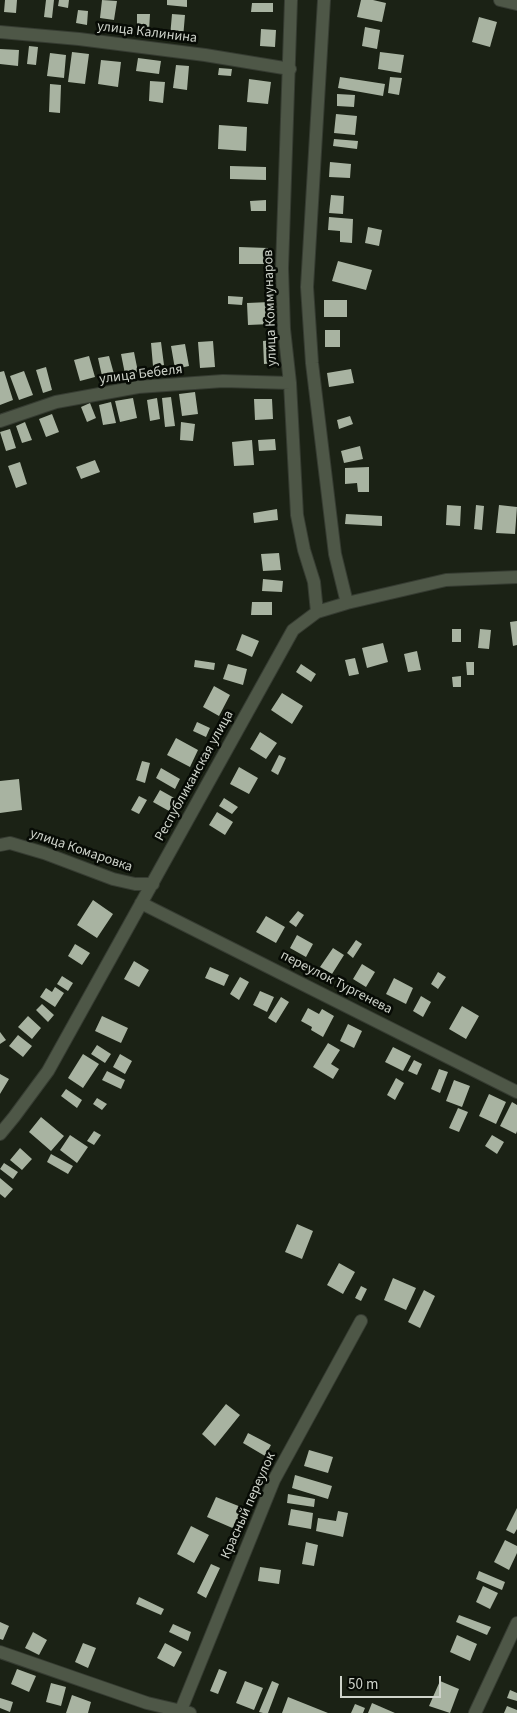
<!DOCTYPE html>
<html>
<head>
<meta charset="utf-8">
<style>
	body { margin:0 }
	#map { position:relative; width:517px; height:1713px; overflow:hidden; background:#1b2215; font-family:"Source Sans 3",sans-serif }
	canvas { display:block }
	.scale { position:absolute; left:340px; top:1676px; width:101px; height:22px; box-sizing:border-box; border:2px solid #cfd4cb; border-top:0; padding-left:6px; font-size:15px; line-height:18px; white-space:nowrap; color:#cfd4cb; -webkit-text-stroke:4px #070b05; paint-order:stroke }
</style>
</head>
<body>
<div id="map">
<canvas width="517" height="1713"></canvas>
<div class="scale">50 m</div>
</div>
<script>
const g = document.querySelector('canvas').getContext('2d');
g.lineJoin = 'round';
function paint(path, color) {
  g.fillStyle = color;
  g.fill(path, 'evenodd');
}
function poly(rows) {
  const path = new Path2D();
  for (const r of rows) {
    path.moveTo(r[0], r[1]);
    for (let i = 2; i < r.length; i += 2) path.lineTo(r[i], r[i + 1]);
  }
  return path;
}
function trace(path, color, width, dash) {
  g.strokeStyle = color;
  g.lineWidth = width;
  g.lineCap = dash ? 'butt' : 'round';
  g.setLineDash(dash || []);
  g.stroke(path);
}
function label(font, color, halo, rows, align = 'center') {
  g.font = font + ' "Source Sans 3",sans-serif';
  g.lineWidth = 5;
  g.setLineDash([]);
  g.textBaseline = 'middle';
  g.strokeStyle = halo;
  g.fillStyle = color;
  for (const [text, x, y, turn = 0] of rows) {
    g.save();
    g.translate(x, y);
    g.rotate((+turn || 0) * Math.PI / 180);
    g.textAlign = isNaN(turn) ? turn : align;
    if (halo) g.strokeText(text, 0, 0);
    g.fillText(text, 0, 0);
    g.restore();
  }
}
paint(poly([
	[5,0,17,0,16,13,4,12],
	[46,0,54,0,52,18,44,17],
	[59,0,69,0,68,8,58,6],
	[102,0,117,1,114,20,100,18],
	[167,0,187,0,187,7,167,5],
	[361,0,373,0,386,3,382,22,357,17],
	[252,3,273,3,273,12,251,12],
	[78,10,88,11,87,25,76,23],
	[137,14,150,14,149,31,137,31],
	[172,14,185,15,183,38,170,37],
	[479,17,497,22,490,47,472,42],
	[365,27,380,30,377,49,362,46],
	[261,29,276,30,275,47,260,46],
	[29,46,38,47,36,65,27,64],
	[0,49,19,50,18,66,0,64],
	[72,52,89,54,85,84,68,82],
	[380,52,404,55,401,73,378,69],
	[50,53,66,55,64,78,47,76],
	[138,58,161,61,159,74,136,71],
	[101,60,121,62,118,87,98,84],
	[176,65,189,66,187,90,173,88],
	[219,68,232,69,231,76,218,75],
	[340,77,385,84,383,96,338,88],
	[390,77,402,78,399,95,388,93],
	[249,79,271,82,268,104,247,102],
	[150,81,165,82,163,103,149,101],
	[50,84,61,85,60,113,49,112],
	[337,94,355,95,354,107,337,106],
	[336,114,357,116,355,135,334,133],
	[219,125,247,127,246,151,218,149],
	[334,139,358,141,357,149,333,146],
	[330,162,351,164,350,178,329,177],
	[230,166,266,167,266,180,230,179],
	[331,195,344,196,343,214,329,213],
	[266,200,266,211,251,211,250,201],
	[329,217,353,219,352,243,340,242,340,231,328,230],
	[368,227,382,230,379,246,365,243],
	[239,247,268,248,268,264,239,264],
	[338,261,372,270,366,290,332,281],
	[228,296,243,297,242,305,228,304],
	[324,300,347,300,347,317,324,317],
	[270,302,271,324,248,325,247,303],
	[325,330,340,330,340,347,325,347],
	[274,340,275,363,264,364,263,341],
	[213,341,215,367,200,368,198,342],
	[161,342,164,365,153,366,151,343],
	[185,344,189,366,175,369,171,346],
	[134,352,138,372,125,374,121,354],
	[89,356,95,377,80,381,74,360],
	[109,356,114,374,102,376,98,358],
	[46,367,52,390,43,393,36,370],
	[351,369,354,383,329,387,327,373],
	[4,371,13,400,0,405,0,372],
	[24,371,33,395,19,400,10,376],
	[195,392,198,414,182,416,179,394],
	[171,397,175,426,165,427,162,398],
	[133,398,137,418,120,422,115,401],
	[157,398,160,419,150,421,147,400],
	[254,399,272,399,273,419,255,420],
	[111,402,116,423,103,425,99,405],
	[90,403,96,418,87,422,81,407],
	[52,414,59,432,46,437,39,419],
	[350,416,353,424,339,429,337,420],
	[25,422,32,440,22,443,16,426],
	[181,422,195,424,193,441,180,440],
	[10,429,16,448,6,451,0,432],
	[275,439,276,450,259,451,258,440],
	[252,440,254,465,234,466,232,442],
	[360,446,363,459,344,463,341,451],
	[95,460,100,472,81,479,76,467],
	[20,462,27,484,16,488,8,466],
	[369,467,369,492,358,492,357,483,345,484,345,468],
	[447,505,461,506,460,526,446,525],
	[476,505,484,506,482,530,474,529],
	[499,505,517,507,515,534,496,533],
	[277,509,278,520,254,523,253,513],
	[346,514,382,516,382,526,345,524],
	[279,553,281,570,263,571,261,554],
	[263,579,283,581,282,592,262,591],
	[252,602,272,602,272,615,251,615],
	[517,621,517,645,513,646,510,622],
	[452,629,461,629,461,642,452,642],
	[480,629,491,630,489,649,478,648],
	[242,634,259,641,252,657,236,650],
	[383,643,388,662,367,668,362,648],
	[417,651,421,670,408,672,404,654],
	[355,658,359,674,349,676,345,660],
	[195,660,215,663,214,670,194,667],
	[466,662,474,662,474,675,467,675],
	[228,664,247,669,243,685,223,679],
	[301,664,316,674,311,682,296,672],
	[461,676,461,687,453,687,452,677],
	[214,686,230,695,219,716,203,707],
	[282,693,303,706,292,724,271,710],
	[197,722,210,728,206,737,193,731],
	[260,732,277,743,266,759,250,749],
	[176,738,198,750,190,767,167,755],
	[279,755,286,758,278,775,271,771],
	[142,761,150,763,145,783,136,780],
	[239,767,258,778,249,794,230,784],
	[161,768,180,779,175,789,156,778],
	[19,779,22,810,0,813,0,781],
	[160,790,176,799,169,811,153,802],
	[139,796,147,800,139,814,131,810],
	[224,798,238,807,232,814,219,806],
	[217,812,233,822,225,835,209,825],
	[93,900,113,914,97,938,77,925],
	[298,911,304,915,296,927,289,922],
	[266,916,285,927,276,943,256,932],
	[297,935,313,944,306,957,290,948],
	[356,940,362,944,353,958,347,953],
	[75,944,90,953,82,965,68,956],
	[333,948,344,955,332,974,320,967],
	[134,961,149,970,139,987,124,979],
	[362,964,375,972,366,987,353,979],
	[210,967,229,975,224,986,205,978],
	[438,972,446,977,438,989,431,984],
	[62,976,73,983,68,991,57,984],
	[240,977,249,982,239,1000,230,994],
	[394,978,413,988,406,1004,386,994],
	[55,987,64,993,55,1007,40,997,46,988,52,992],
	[260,991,274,997,267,1012,253,1005],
	[421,996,431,1002,423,1017,413,1011],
	[281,997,289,1002,276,1023,268,1018],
	[42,1004,54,1015,48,1022,36,1010],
	[462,1006,479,1016,466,1039,449,1029],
	[308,1008,319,1014,322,1009,334,1016,323,1037,311,1030,312,1027,301,1021],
	[28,1016,41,1028,32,1039,18,1027],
	[102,1016,128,1028,121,1043,95,1031],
	[348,1024,362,1031,354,1048,340,1041],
	[0,1032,6,1040,0,1044],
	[18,1035,32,1046,23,1057,9,1046],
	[328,1043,340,1050,331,1064,339,1069,333,1079,313,1067],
	[97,1045,111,1054,105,1063,91,1054],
	[393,1047,411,1056,403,1071,385,1062],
	[83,1054,99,1064,83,1088,68,1078],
	[120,1054,132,1061,125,1074,113,1067],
	[414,1060,422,1064,417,1075,408,1071],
	[439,1069,448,1072,440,1093,431,1089],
	[107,1071,125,1080,121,1089,102,1080],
	[0,1074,9,1079,0,1094],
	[396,1078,404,1083,395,1100,387,1095],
	[454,1080,470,1086,462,1107,446,1101],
	[66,1089,82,1100,77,1108,61,1096],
	[489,1094,506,1102,496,1124,479,1116],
	[97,1098,107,1104,102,1110,93,1104],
	[512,1102,517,1105,517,1131,516,1134,500,1126],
	[458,1108,468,1112,459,1132,449,1128],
	[41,1117,64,1136,51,1151,29,1132],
	[94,1131,101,1135,94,1145,87,1141],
	[70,1135,88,1147,77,1163,60,1150],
	[492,1135,504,1142,497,1154,485,1146],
	[20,1148,32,1159,22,1170,10,1160],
	[51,1154,73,1166,68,1174,47,1162],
	[4,1163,18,1172,13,1179,0,1169],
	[0,1178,13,1189,5,1198,0,1194],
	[297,1224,313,1231,302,1259,285,1252],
	[339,1263,355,1272,343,1294,327,1285],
	[393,1278,416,1288,406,1310,384,1300],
	[361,1286,367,1289,361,1301,355,1298],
	[424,1290,435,1296,420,1328,408,1322],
	[226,1404,240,1415,215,1446,202,1434],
	[248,1433,271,1445,265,1456,243,1443],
	[309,1450,333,1457,328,1473,304,1466],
	[295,1475,332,1486,328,1499,292,1488],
	[288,1494,315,1499,314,1507,287,1503],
	[216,1497,246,1509,237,1530,207,1517],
	[517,1508,517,1529,514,1534,506,1530],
	[291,1509,313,1513,311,1529,288,1525],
	[338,1511,348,1513,343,1537,316,1531,318,1518,336,1521],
	[191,1526,209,1535,194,1563,177,1554],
	[505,1540,517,1546,517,1553,509,1570,494,1562],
	[306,1542,318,1545,314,1566,302,1564],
	[211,1564,220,1568,206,1598,197,1593],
	[260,1567,281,1570,279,1584,258,1581],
	[479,1571,505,1582,502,1590,476,1579],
	[483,1586,498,1593,490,1609,476,1602],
	[139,1597,164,1609,161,1615,136,1604],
	[459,1615,491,1627,487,1635,456,1622],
	[0,1622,9,1626,3,1640,0,1639],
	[173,1624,191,1632,188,1641,169,1632],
	[33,1632,47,1640,39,1655,25,1648],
	[457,1635,477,1644,470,1661,450,1652],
	[83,1643,96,1648,88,1668,75,1662],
	[165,1643,182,1652,174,1667,157,1658],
	[17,1669,36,1676,29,1692,11,1684],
	[219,1669,227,1672,218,1694,210,1691],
	[245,1681,263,1688,254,1710,236,1703],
	[272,1681,279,1684,268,1713,263,1713,259,1712],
	[440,1681,459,1689,450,1713,429,1706],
	[51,1683,66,1687,61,1706,46,1702],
	[510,1690,517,1693,517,1701,507,1698],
	[72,1695,91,1702,88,1713,66,1713],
	[288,1697,328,1713,282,1713],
	[0,1698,13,1702,10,1712,0,1708],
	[372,1703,395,1713,368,1713],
	[355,1704,365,1708,363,1713,351,1713],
	[507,1706,517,1710,517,1713,504,1713]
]), '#a8b3a1');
const minor = poly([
	[291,0,282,268,284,329,290,383,297,515,304,550,314,582,317,612],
	[324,0,307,287,312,363,335,554,347,603],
	[500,0,517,4],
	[0,32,79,39,205,55,290,69],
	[0,421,56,402,138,387,223,381,290,383],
	[0,845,10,843,44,853,113,879,135,884,153,884],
	[141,903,517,1092],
	[0,1134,14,1117,48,1071,293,630,317,612,347,603,446,580,517,577],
	[0,1652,147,1703,190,1713],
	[181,1710,274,1480,361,1321],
	[475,1713,517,1623]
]);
trace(minor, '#363c32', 14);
trace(minor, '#4e5747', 12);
label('14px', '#cfd4cb', '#070b05', [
	["улица Калинина",147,33,7],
	["улица Коммунаров",271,308,-92],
	["улица Бебеля",141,375,-7],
	["Республиканская улица",195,776,-61],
	["улица Комаровка",81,851,19],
	["переулок Тургенева",336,983,27],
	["Красный переулок",249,1506,-66]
]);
</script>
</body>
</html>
